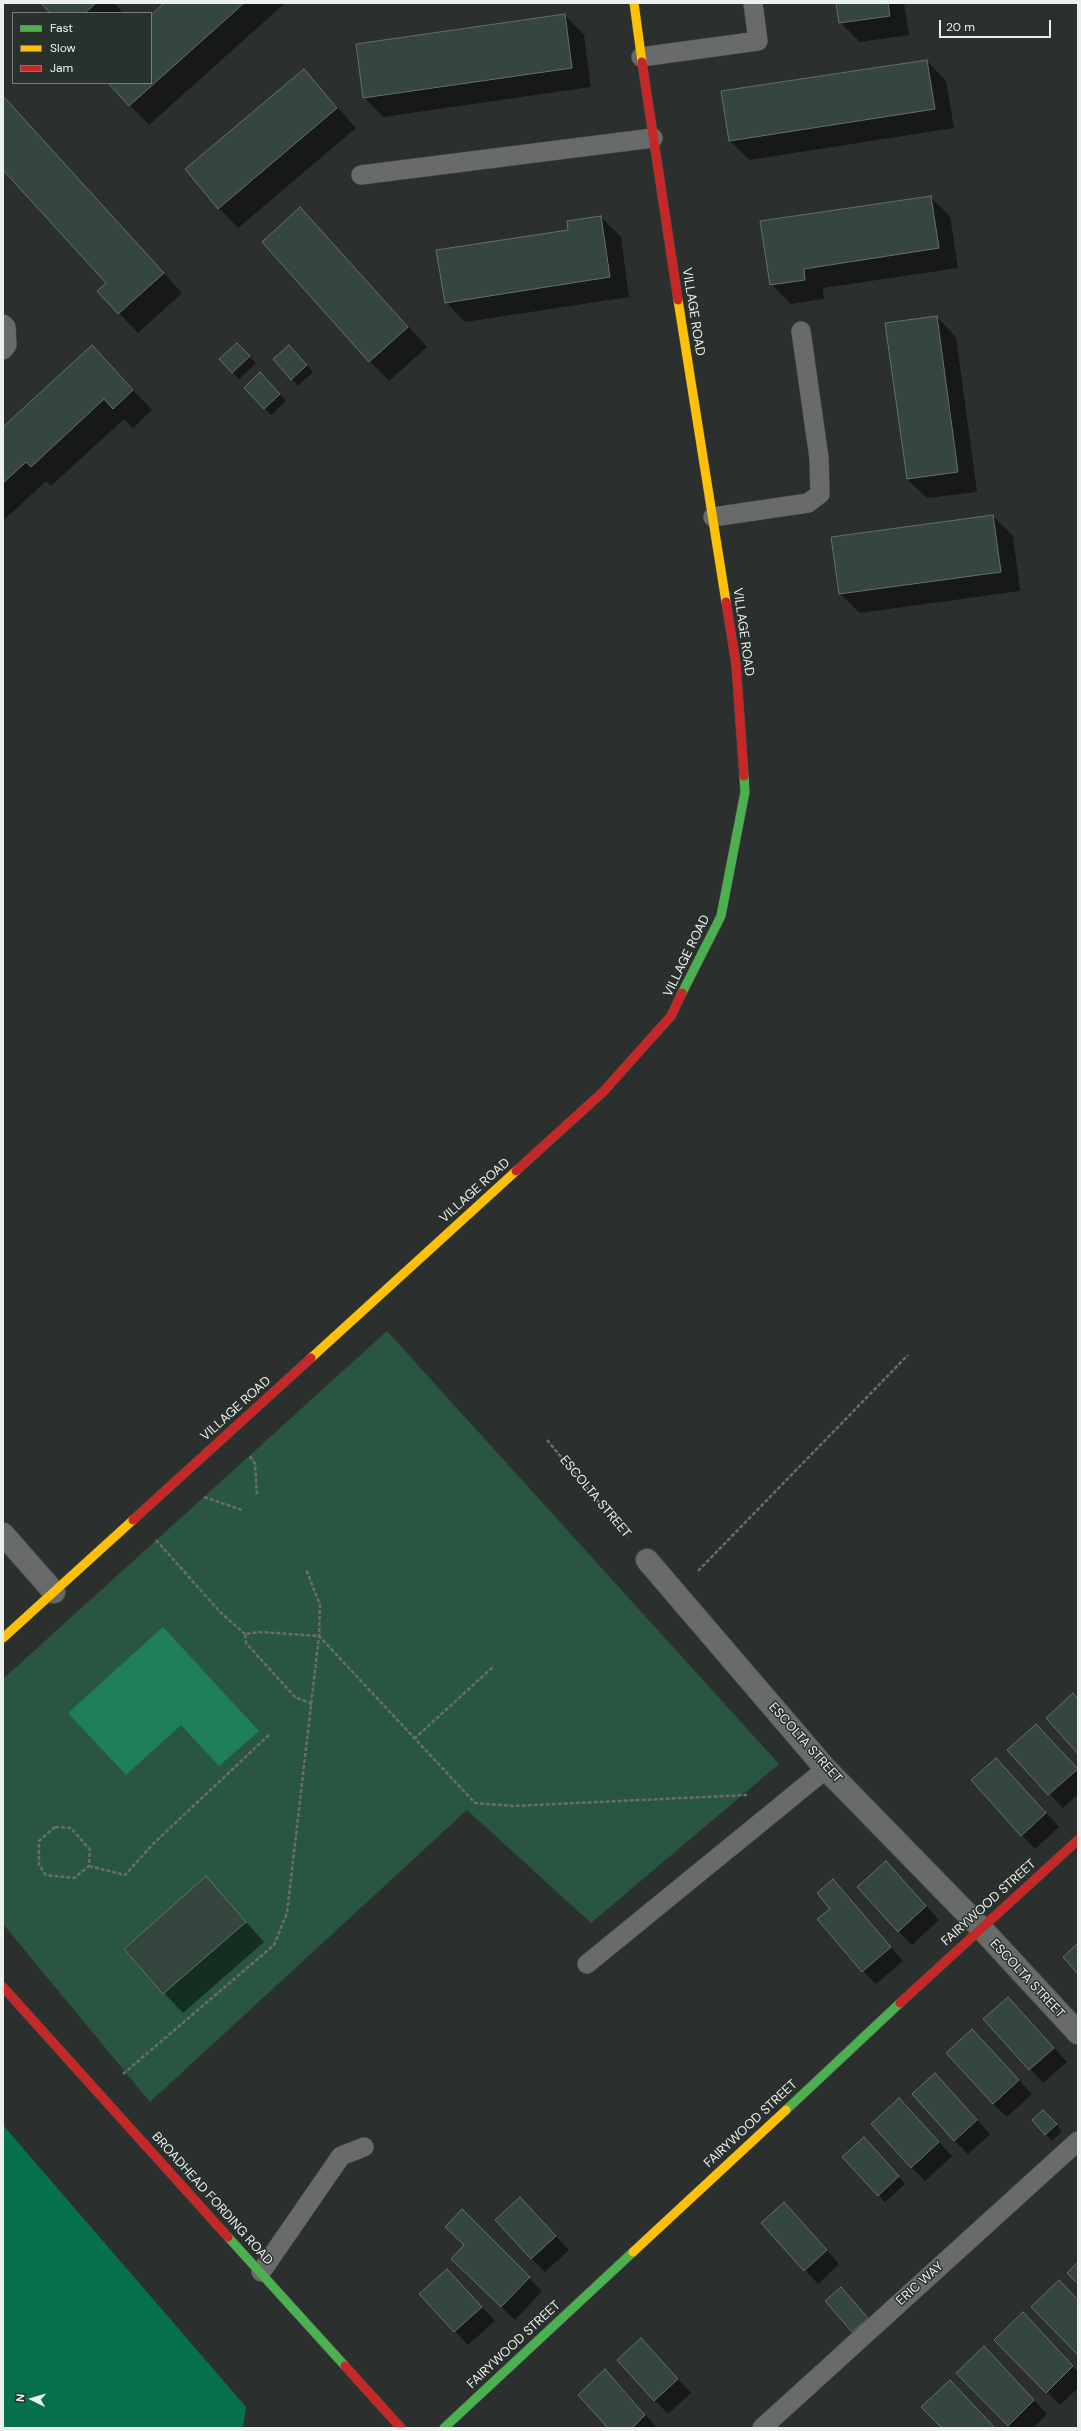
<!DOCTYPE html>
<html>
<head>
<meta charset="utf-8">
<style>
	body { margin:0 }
	#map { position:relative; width:1081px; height:2431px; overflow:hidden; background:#2b2f2d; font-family:"DM Sans",sans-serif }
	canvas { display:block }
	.frame { position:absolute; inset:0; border:4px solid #ecf1ee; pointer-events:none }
	.legend { position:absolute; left:12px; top:12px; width:140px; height:72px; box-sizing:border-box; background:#29312c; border:1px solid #777e7a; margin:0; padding:5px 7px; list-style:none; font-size:12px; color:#ecf1ee }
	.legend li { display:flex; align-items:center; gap:8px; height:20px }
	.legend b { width:20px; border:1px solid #777e7a }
	.north { position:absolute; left:12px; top:2379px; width:40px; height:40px; -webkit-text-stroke:3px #29312c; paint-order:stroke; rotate:275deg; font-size:11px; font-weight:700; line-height:16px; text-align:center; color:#ecf1ee }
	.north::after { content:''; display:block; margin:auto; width:14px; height:18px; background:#ecf1ee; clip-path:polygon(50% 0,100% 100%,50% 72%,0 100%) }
	.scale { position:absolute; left:939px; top:20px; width:112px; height:18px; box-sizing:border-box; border:2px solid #ecf1ee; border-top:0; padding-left:5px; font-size:12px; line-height:14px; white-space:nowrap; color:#ecf1ee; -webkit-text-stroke:3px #29312c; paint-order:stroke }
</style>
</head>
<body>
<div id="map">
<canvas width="1081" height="2431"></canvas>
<div class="frame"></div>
<ul class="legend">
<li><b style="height:5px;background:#4caf50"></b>Fast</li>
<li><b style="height:5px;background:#ffc107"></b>Slow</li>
<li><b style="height:5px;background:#c62828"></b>Jam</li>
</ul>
<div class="north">N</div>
<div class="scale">20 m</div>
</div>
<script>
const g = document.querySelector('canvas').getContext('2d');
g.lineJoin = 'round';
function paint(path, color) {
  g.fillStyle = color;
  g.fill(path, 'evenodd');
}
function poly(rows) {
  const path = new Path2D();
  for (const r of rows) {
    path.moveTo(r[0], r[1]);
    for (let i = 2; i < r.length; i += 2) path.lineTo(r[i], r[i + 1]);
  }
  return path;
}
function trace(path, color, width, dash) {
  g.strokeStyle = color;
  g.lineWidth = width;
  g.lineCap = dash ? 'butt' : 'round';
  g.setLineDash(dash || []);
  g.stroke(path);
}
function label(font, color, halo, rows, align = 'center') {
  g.font = font + ' "DM Sans",sans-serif';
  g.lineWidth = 3;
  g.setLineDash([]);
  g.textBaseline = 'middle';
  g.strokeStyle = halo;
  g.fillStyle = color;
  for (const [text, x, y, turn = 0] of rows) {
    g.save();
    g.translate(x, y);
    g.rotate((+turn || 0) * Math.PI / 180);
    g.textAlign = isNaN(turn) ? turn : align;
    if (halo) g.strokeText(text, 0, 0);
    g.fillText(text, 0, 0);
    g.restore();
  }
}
paint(poly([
	[387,1331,779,1764,591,1923,467,1810,150,2102,3,1924,3,1679]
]), '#285641');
paint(poly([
	[3,2125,246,2407,243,2428,3,2428]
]), '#07704d');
paint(poly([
	[163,1627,259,1731,219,1766,181,1725,126,1775,68,1713]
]), '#1f7f5a');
paint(poly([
	[42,3,114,3,123,13,51,13],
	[166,3,285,3,149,125,109,83,151,83,151,16],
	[837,3,904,3,909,35,860,42,840,22],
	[565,15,584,35,591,87,383,117,364,97],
	[927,61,946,81,954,128,749,160,729,140],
	[304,70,356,128,238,228,219,208],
	[3,98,182,293,138,333,119,313,107,283,3,169],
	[930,197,950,216,958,268,823,288,824,299,791,304,771,284],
	[300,208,427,347,389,381,370,361],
	[601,217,621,237,629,297,465,322,446,302,569,231],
	[937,317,956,337,977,492,927,498,907,479],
	[92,347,152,410,133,428,124,419,51,486,46,481,3,521,3,429],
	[244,351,256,363,239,379,232,372],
	[296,353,313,372,298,386,292,379],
	[267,380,286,401,271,415,264,408],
	[993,516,1013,536,1020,591,860,613,840,594],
	[1049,1738,1078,1770,1078,1794,1063,1808,1008,1750],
	[1009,1773,1059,1827,1035,1849,1022,1835],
	[899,1876,939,1920,912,1945,898,1931],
	[206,1878,264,1942,183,2013,164,1993],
	[833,1880,903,1961,876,1984,863,1971,832,1909],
	[1021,2012,1067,2062,1043,2083,985,2019],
	[972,2030,1032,2094,1007,2117,993,2104],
	[935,2074,990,2134,968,2154,954,2140],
	[899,2099,952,2156,925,2181,911,2167],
	[1050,2118,1062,2131,1052,2141,1046,2134],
	[871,2145,905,2184,885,2202,878,2195],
	[462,2211,542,2291,515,2320,453,2259,466,2246],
	[534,2212,569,2250,545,2272,531,2258],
	[797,2217,839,2264,818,2284,805,2270],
	[447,2270,495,2321,468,2345,421,2294],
	[847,2295,873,2325,859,2338,853,2331],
	[1036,2327,1078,2372,1078,2388,1060,2405,996,2340],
	[641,2339,691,2393,668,2414,618,2361],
	[997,2361,1047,2414,1033,2428,1011,2428,957,2373],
	[605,2371,619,2384,657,2428,609,2428]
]), '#0007');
const building = poly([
	[41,3,96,3,85,13,50,13,41,3],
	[164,3,244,3,129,106,108,83,151,83,151,15,164,3],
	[836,3,888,3,890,16,839,23,836,3],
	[565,14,572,68,363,98,356,44,565,14],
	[927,60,935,109,729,141,721,91,927,60],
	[304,69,337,108,218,209,185,169,304,69],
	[3,96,164,273,118,314,97,291,106,283,3,170,3,96],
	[931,196,939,248,804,269,805,280,770,285,760,221,931,196],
	[300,207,408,327,369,362,262,242,300,207],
	[601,216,610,277,445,303,436,250,568,230,567,221,601,216],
	[937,316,958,472,907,479,885,323,937,316],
	[237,343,250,356,232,373,219,359,237,343],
	[92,345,133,390,113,409,104,399,31,467,26,462,3,483,3,427,92,345],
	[289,345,307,365,291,380,273,359,289,345],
	[260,372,280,394,264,409,244,388,260,372],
	[993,515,1001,572,839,594,831,537,993,515],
	[1073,1693,1078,1699,1078,1754,1046,1718,1073,1693],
	[1036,1724,1078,1769,1048,1795,1007,1750,1036,1724],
	[996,1758,1046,1813,1021,1836,971,1780,996,1758],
	[886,1861,926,1906,898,1932,857,1887,886,1861],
	[206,1876,246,1922,163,1994,124,1949,206,1876],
	[833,1879,891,1947,862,1972,817,1919,830,1909,817,1893,833,1879],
	[1078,1943,1078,1974,1063,1957,1078,1943],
	[1008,1997,1054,2048,1029,2070,983,2019,1008,1997],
	[972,2029,1019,2080,993,2104,946,2053,972,2029],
	[935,2073,977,2120,954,2141,912,2094,935,2073],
	[899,2098,939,2142,911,2168,871,2124,899,2098],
	[1043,2110,1057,2124,1045,2135,1032,2120,1043,2110],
	[864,2137,899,2176,878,2196,842,2157,864,2137],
	[520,2197,556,2236,531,2259,495,2220,520,2197],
	[784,2202,827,2250,804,2271,761,2223,784,2202],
	[462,2209,530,2277,501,2307,451,2259,464,2245,445,2227,462,2209],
	[1078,2262,1078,2284,1067,2273,1078,2262],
	[447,2269,482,2307,454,2332,419,2294,447,2269],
	[1059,2280,1078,2300,1078,2355,1031,2307,1059,2280],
	[841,2287,868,2318,852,2332,825,2301,841,2287],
	[1023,2312,1073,2366,1046,2393,994,2340,1023,2312],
	[641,2338,678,2379,654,2401,617,2360,641,2338],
	[984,2346,1034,2400,1008,2426,956,2373,984,2346],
	[605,2369,645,2415,632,2428,608,2428,578,2395,605,2369],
	[950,2380,995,2428,942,2428,921,2407,950,2380]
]);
paint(building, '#35463f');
trace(building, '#696d6b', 1);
const lane = poly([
	[641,57,758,41,753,3],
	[361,175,653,138],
	[3,324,6,327,7,345,3,350],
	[713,517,808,503,820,494,819,458,801,331],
	[587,1964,826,1769],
	[261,2272,341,2156,364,2147],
	[762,2428,1078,2141]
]);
const street = poly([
	[3,1534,54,1592],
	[647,1560,826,1769,981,1928,1078,2033]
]);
const fast = poly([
	[682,993,721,916,745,792,744,776],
	[786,2110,900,2003],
	[228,2237,345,2366],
	[444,2428,633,2252]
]);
const slow = poly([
	[634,3,642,62],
	[678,300,726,602],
	[311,1358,516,1171],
	[3,1638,133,1520],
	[633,2252,786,2110]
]);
const jam = poly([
	[642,62,678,300],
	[726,602,736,664,744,776],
	[516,1171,603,1092,671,1016,682,993],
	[133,1520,311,1358],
	[3,1987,228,2237],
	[900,2003,1078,1840],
	[345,2366,401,2428]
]);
trace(lane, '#4b4d4c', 20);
trace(street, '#4b4d4c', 24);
trace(fast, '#4b4d4c', 10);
trace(slow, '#4b4d4c', 10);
trace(jam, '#4b4d4c', 10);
trace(poly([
	[547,1440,628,1537],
	[250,1456,255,1464,257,1496],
	[204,1497,242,1510],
	[156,1540,221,1613,245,1634],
	[698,1571,908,1355],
	[312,1704,295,1697,246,1643,245,1634,261,1632,319,1636,475,1803,513,1806,747,1795],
	[414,1739,494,1666],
	[55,1827,71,1828,90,1850,89,1866,74,1878,46,1875,39,1865,39,1841,55,1827],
	[89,1866,125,1875,153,1844,270,1734],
	[123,2074,274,1945,287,1913,319,1636,320,1605,306,1569]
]), '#6b6c6b', 2.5, [4, 2]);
trace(lane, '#696b6a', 19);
trace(street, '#696b6a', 22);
trace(fast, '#4caf50', 9);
trace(slow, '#ffc107', 9);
trace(jam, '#c62828', 9);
label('13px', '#ecf1ee', '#29312c', [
	["VILLAGE ROAD",693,312,81],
	["VILLAGE ROAD",743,632,82],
	["VILLAGE ROAD",687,956,-64],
	["VILLAGE ROAD",475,1191,-42],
	["VILLAGE ROAD",236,1409,-42],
	["ESCOLTA STREET",595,1497,50],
	["ESCOLTA STREET",805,1743,48],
	["FAIRYWOOD STREET",989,1903,-42],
	["ESCOLTA STREET",1027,1979,47],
	["FAIRYWOOD STREET",751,2124,-43],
	["BROADHEAD FORDING ROAD",212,2199,48],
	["ERIC WAY",920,2284,-42],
	["FAIRYWOOD STREET",514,2345,-43]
]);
</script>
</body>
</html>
